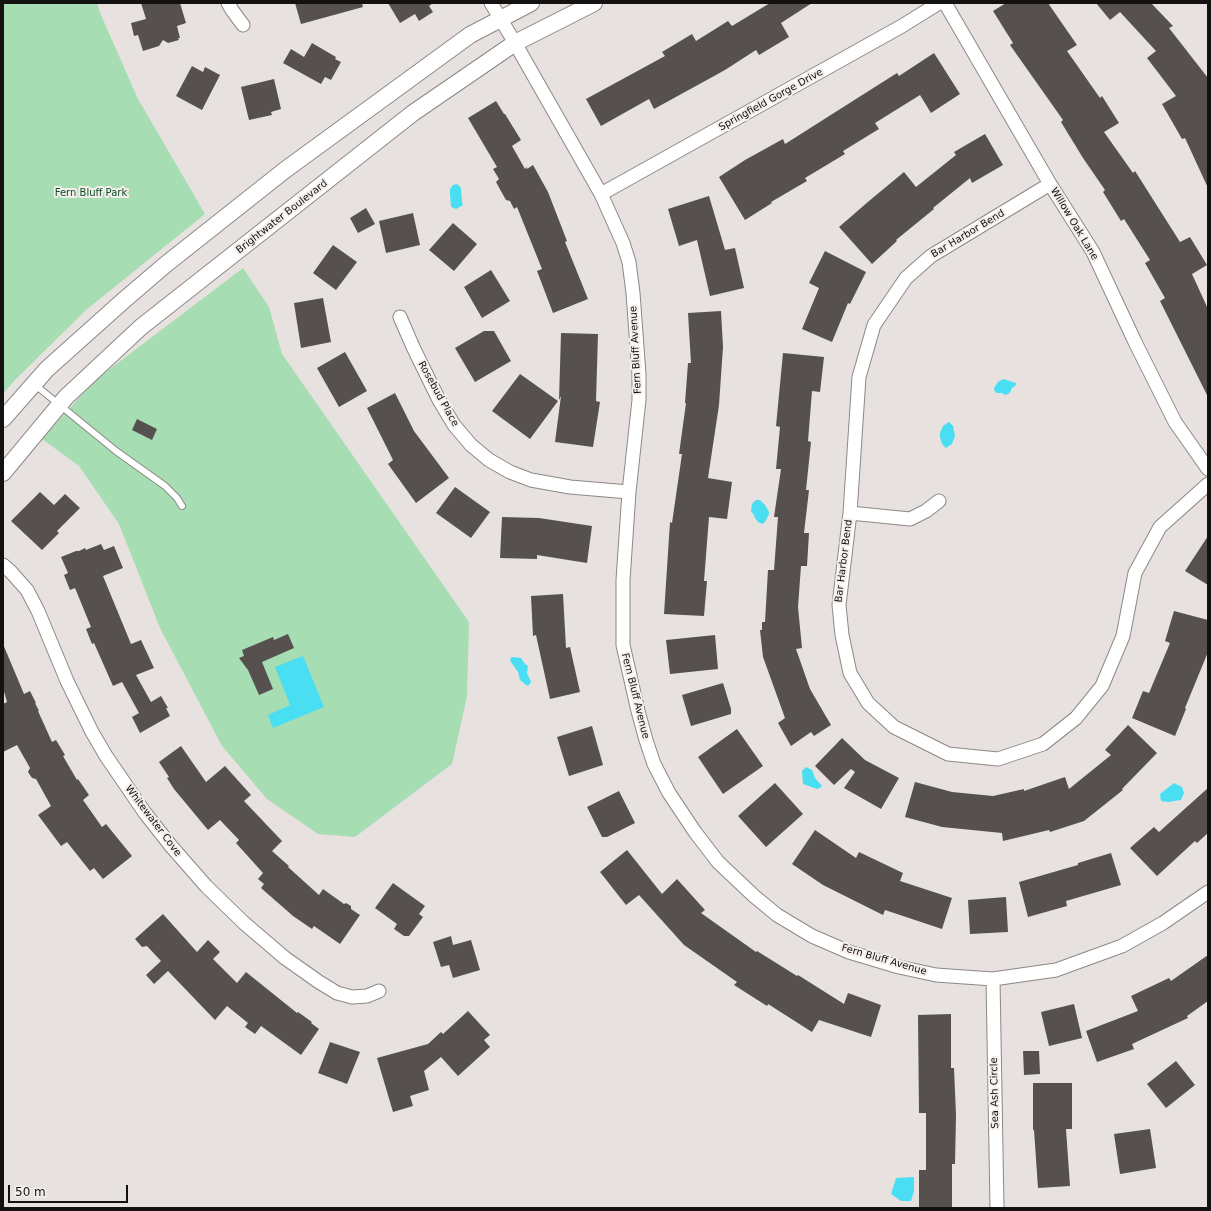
<!DOCTYPE html>
<html>
<head>
<meta charset="utf-8">
<style>
	body { margin:0 }
	#map { position:relative; width:1211px; height:1211px; overflow:hidden; background:#e7e2df; font-family:"DejaVu Sans",sans-serif }
	canvas { display:block }
	.frame { position:absolute; inset:0; border:4px solid #131211; pointer-events:none }
	.scale { position:absolute; left:8px; top:1185px; width:120px; height:18px; box-sizing:border-box; border:2px solid #131211; border-top:0; padding-left:5px; font-size:12px; line-height:14px; white-space:nowrap; color:#131211; -webkit-text-stroke:3px #f5efec; paint-order:stroke }
</style>
</head>
<body>
<div id="map">
<canvas width="1211" height="1211"></canvas>
<div class="frame"></div>
<div class="scale">50 m</div>
</div>
<script>
const g = document.querySelector('canvas').getContext('2d');
g.lineJoin = 'round';
function paint(path, color) {
  g.fillStyle = color;
  g.fill(path, 'evenodd');
}
function poly(rows) {
  const path = new Path2D();
  for (const r of rows) {
    path.moveTo(r[0], r[1]);
    for (let i = 2; i < r.length; i += 2) path.lineTo(r[i], r[i + 1]);
  }
  return path;
}
function trace(path, color, width, dash) {
  g.strokeStyle = color;
  g.lineWidth = width;
  g.lineCap = dash ? 'butt' : 'round';
  g.setLineDash(dash || []);
  g.stroke(path);
}
function label(font, color, halo, rows, align = 'center') {
  g.font = font + ' "DejaVu Sans",sans-serif';
  g.lineWidth = 4;
  g.setLineDash([]);
  g.textBaseline = 'middle';
  g.strokeStyle = halo;
  g.fillStyle = color;
  for (const [text, x, y, turn = 0] of rows) {
    g.save();
    g.translate(x, y);
    g.rotate((+turn || 0) * Math.PI / 180);
    g.textAlign = isNaN(turn) ? turn : align;
    if (halo) g.strokeText(text, 0, 0);
    g.fillText(text, 0, 0);
    g.restore();
  }
}
paint(poly([
	[3,3,97,3,101,15,138,99,205,214,86,310,14,381,3,394],
	[243,268,269,307,282,354,469,622,467,696,452,764,355,837,318,834,267,799,222,746,160,628,119,524,79,466,42,439,94,381]
]), '#a6ddb3');
paint(poly([
	[457,184,461,188,462,202,463,205,456,209,451,207,450,194,450,189,453,185],
	[1003,379,1016,383,1016,385,1011,389,1011,391,1008,394,1005,395,1002,393,997,393,994,390,994,388,998,382],
	[949,422,953,426,955,436,952,444,946,448,942,444,940,437,940,433,943,426],
	[756,500,760,500,765,505,769,512,769,514,765,522,762,524,758,522,755,518,754,515,751,511,752,504],
	[303,656,324,707,273,728,268,715,290,705,275,667],
	[512,657,521,658,525,664,528,666,527,673,531,682,528,686,526,685,520,680,518,672,511,662,510,659],
	[806,767,812,770,815,778,822,786,820,788,817,789,803,784,802,771],
	[1174,783,1182,787,1184,793,1181,800,1168,802,1161,801,1160,794],
	[914,1177,914,1191,911,1201,901,1201,891,1194,896,1178]
]), '#4adef2');
paint(poly([
	[141,3,180,3,186,23,177,26,180,38,178,38,179,40,168,43,163,40,159,46,143,51,138,35,134,36,131,23,146,19],
	[295,3,362,3,363,7,301,24],
	[388,3,433,3,429,6,433,12,419,21,415,14,400,23],
	[770,3,812,3,781,23,789,37,759,55,756,50,725,70,654,109,649,99,601,126,586,99,665,56,662,52,692,34,696,41,728,21,732,26],
	[1006,3,1048,3,1077,45,1067,51,1100,98,1102,96,1119,123,1104,132,1133,173,1135,171,1180,242,1190,237,1207,265,1192,274,1208,309,1208,397,1160,301,1165,298,1145,263,1150,260,1124,219,1121,221,1103,192,1105,190,1083,158,1061,122,1063,120,1010,45,1013,43,993,11],
	[1096,3,1151,3,1173,26,1169,28,1208,78,1208,188,1185,138,1182,139,1162,104,1176,96,1147,58,1156,51,1120,12,1110,20],
	[312,43,336,57,335,59,341,62,331,80,325,77,321,84,283,63,291,49,304,57],
	[934,53,960,94,931,113,920,95,875,123,879,129,843,151,845,154,805,178,807,181,771,202,772,203,745,220,719,177,745,160,783,139,785,144,897,73,899,76],
	[192,66,203,72,205,67,220,75,202,110,176,96],
	[274,79,281,109,271,112,272,115,249,120,241,87],
	[496,101,504,114,505,114,521,140,512,146,525,169,527,167,527,169,533,165,548,192,567,241,565,242,588,299,553,313,537,271,542,269,517,207,514,209,510,201,506,200,502,193,496,182,499,179,493,169,497,167,468,118],
	[985,134,1003,165,972,183,970,178,933,208,934,209,896,240,897,241,872,264,839,227,869,201,904,172,916,187,956,155,954,152],
	[709,196,725,250,735,248,744,288,710,296,697,240,679,246,668,209],
	[366,208,375,224,358,233,350,218],
	[413,213,420,245,386,253,379,221],
	[453,223,477,244,454,271,429,250],
	[333,245,357,262,336,290,313,273],
	[825,251,866,272,850,304,848,303,832,342,802,329,819,288,809,283],
	[491,270,510,301,482,318,464,287],
	[323,298,331,342,301,348,294,303],
	[721,311,723,347,719,405,708,478,732,482,727,519,709,517,704,581,707,581,704,616,664,614,670,522,672,523,682,454,679,454,686,403,685,403,688,363,691,363,688,313],
	[484,331,494,331,511,361,475,382,455,348],
	[561,333,598,334,596,401,600,402,593,447,555,442,561,396,559,400],
	[345,352,367,391,339,407,317,368],
	[783,353,824,357,820,392,812,391,808,441,811,442,806,490,809,490,804,533,809,533,807,566,801,566,798,607,802,648,796,649,810,689,831,725,814,736,811,732,791,746,778,723,785,718,763,657,760,630,762,630,762,622,765,622,768,570,774,570,778,517,774,517,781,469,776,469,780,427,776,426],
	[520,374,558,401,530,439,492,411],
	[395,393,414,431,449,478,416,503,388,464,393,460,367,408],
	[137,419,157,429,152,440,132,430],
	[455,487,490,512,471,538,436,513],
	[40,492,54,505,65,494,80,508,57,531,59,533,42,550,11,521],
	[502,517,539,518,592,526,587,563,537,555,537,559,500,558],
	[1208,536,1208,585,1185,571],
	[101,544,104,550,114,546,123,568,103,576,131,644,141,640,154,668,136,675,151,702,161,696,168,708,166,708,170,716,140,733,132,717,139,713,122,682,113,686,94,643,92,644,86,629,91,627,75,588,70,590,64,575,68,573,61,557,76,551,79,551,85,548,86,550],
	[563,594,566,648,570,647,580,692,550,699,536,635,533,636,531,596],
	[1174,611,1208,620,1208,652,1185,708,1186,709,1175,736,1132,718,1143,691,1149,693,1170,643,1165,641],
	[288,634,294,648,262,662,273,689,259,695,248,670,239,658,244,656,242,650,273,637,274,640],
	[715,635,718,669,670,674,666,640],
	[3,644,24,694,30,691,36,703,35,703,39,711,38,711,52,742,56,740,65,755,63,756,77,780,78,779,89,795,83,800,102,827,106,824,132,856,103,879,94,868,90,871,67,842,61,846,38,815,51,806,36,779,32,778,28,772,30,768,17,745,3,752,3,704,7,702,3,688],
	[723,683,731,709,731,714,691,726,682,695],
	[1128,725,1157,753,1122,789,1123,790,1084,821,1050,832,1049,830,1003,841,1002,833,942,827,905,817,915,782,952,792,993,796,1024,789,1024,791,1065,777,1069,789,1111,755,1105,750],
	[592,726,603,765,569,776,557,737],
	[737,729,763,766,723,794,698,757],
	[842,738,865,760,899,778,881,809,844,788,855,772,851,769,834,785,815,766],
	[181,746,206,782,225,766,251,795,244,801,282,841,272,851,289,866,288,867,319,895,323,889,344,904,346,903,351,906,351,909,360,915,340,944,314,926,312,929,293,916,261,888,264,884,258,879,263,873,236,843,239,840,220,820,208,830,174,789,167,778,169,777,159,762],
	[775,783,803,814,766,847,738,816],
	[1208,788,1208,833,1197,843,1195,841,1157,876,1130,848,1154,827,1159,832],
	[619,791,635,823,607,837,602,837,587,807],
	[815,830,856,858,859,852,903,873,900,881,952,898,942,929,885,910,883,915,823,885,792,864],
	[627,850,662,894,677,879,705,910,701,913,756,952,757,951,797,976,798,975,844,1004,848,993,881,1005,871,1037,819,1020,812,1032,768,1004,767,1006,734,985,737,982,684,945,639,895,626,905,600,872],
	[1111,853,1121,885,1066,901,1067,906,1028,917,1019,882,1078,865,1078,863],
	[393,883,425,906,419,914,423,917,409,936,404,936,394,929,397,924,375,908],
	[1006,897,1008,932,970,934,968,900],
	[163,914,197,952,208,940,220,952,213,959,237,983,246,972,297,1013,298,1012,312,1022,311,1023,319,1029,301,1055,261,1026,255,1034,245,1027,248,1023,227,1006,215,1020,168,971,154,984,146,975,161,961,147,946,142,947,135,939],
	[451,936,453,945,471,940,480,970,453,978,449,965,441,967,433,942],
	[1208,955,1208,1001,1187,1016,1188,1018,1132,1044,1134,1049,1097,1062,1086,1031,1138,1011,1131,996,1169,978,1171,981],
	[1074,1004,1082,1038,1049,1046,1041,1012],
	[468,1011,490,1035,484,1040,490,1047,458,1076,441,1057,424,1071,429,1090,410,1096,413,1106,393,1112,377,1058,428,1044,441,1032,443,1034],
	[951,1014,951,1068,954,1068,956,1115,955,1164,952,1164,952,1208,919,1208,919,1170,926,1170,926,1113,919,1113,918,1015],
	[330,1042,360,1052,347,1084,318,1073],
	[1023,1051,1039,1051,1040,1074,1024,1075],
	[1176,1061,1195,1085,1166,1108,1147,1084],
	[1033,1083,1072,1083,1072,1129,1066,1129,1070,1186,1038,1188,1034,1130,1033,1130],
	[1150,1129,1156,1168,1120,1174,1114,1134]
]), '#56514f');
const service = poly([
	[34,384,116,451,165,486,177,498,182,506]
]);
const minor = poly([
	[228,3,232,10,243,25],
	[491,3,515,43,601,194,623,243,629,262,633,293,639,374,639,400,629,492,623,580,623,645,638,711,646,740,654,764,669,793,695,832,718,862,754,896,777,915,812,936,849,952,899,967,936,975,993,979,1056,970,1122,946,1163,923,1208,892],
	[945,3,1050,184,1093,252,1135,342,1175,422,1208,469],
	[1050,184,931,256,906,278,874,325,859,377,850,513,839,605,842,635,850,673,868,703,894,727,948,754,998,759,1043,744,1076,718,1102,686,1123,636,1135,573,1160,527,1208,484],
	[601,194,902,26,939,3],
	[400,317,413,347,439,400,454,425,471,445,489,460,510,472,531,480,570,487,629,492],
	[850,513,910,519,926,511,939,501],
	[3,565,11,572,27,590,38,611,67,681,92,732,106,756,145,813,171,846,206,886,244,923,285,958,319,982,337,993,352,997,367,996,379,991],
	[993,979,997,1208]
]);
const tertiary = poly([
	[3,419,47,369,123,301,165,265,285,170,470,35,531,3],
	[3,473,66,397,141,327,413,113,515,43,594,3]
]);
trace(service, '#8c8885', 8);
trace(minor, '#8c8885', 15);
trace(tertiary, '#8c8885', 18);
trace(service, '#fff', 6);
trace(minor, '#fff', 13);
trace(tertiary, '#fff', 16);
label('10px', '#131211', '#f5efec', [
	["Springfield Gorge Drive",771,100,-29],
	["Brightwater Boulevard",282,217,-38],
	["Willow Oak Lane",1074,224,59],
	["Bar Harbor Bend",968,234,-31],
	["Fern Bluff Avenue",636,350,-93],
	["Rosebud Place",438,394,61],
	["Bar Harbor Bend",844,561,-83],
	["Fern Bluff Avenue",635,696,76],
	["Whitewater Cove",153,821,53],
	["Fern Bluff Avenue",884,960,16],
	["Sea Ash Circle",995,1093,-91]
]);
label('10px', '#084c24', '#f5efec', [
	["Fern Bluff Park",91,193]
]);
</script>
</body>
</html>
